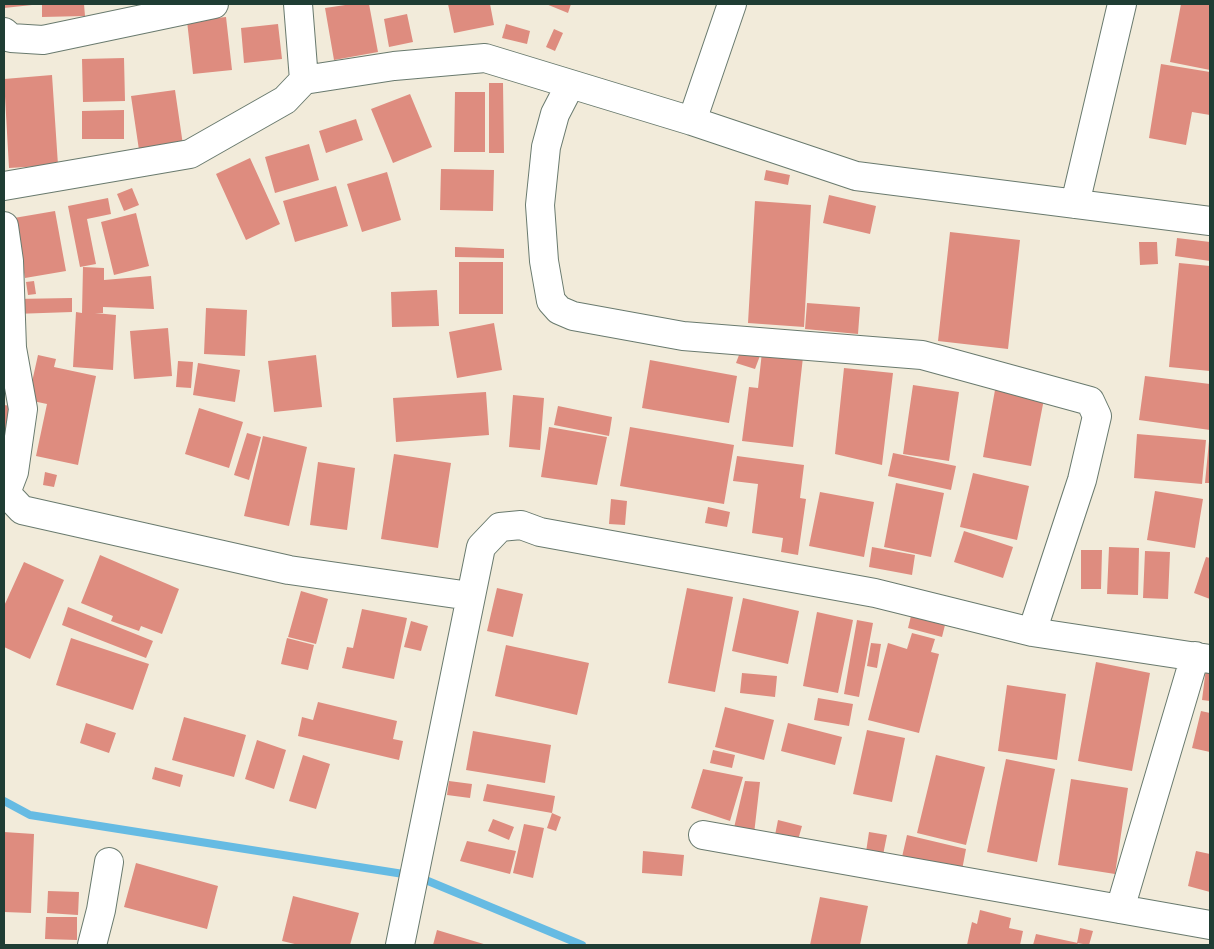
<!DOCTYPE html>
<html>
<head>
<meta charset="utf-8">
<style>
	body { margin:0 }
	#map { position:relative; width:1214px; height:949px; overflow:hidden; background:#f2ebda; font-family:"IM FELL English",serif }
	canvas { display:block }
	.frame { position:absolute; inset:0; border:5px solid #1f3d34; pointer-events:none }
</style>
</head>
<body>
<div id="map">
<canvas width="1214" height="949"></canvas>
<div class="frame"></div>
</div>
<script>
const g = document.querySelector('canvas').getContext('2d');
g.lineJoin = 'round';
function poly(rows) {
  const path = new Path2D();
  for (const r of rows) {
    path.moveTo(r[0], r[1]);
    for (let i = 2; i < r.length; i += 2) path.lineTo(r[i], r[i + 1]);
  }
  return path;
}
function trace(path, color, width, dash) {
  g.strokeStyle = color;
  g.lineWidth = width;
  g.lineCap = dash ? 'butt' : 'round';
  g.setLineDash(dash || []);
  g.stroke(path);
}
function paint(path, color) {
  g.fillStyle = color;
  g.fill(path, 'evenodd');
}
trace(poly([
	[4,801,30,815,416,876,582,945]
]), '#66bbe3', 8);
paint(poly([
	[4,4,32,4,32,5,4,8],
	[42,4,84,4,85,16,42,17],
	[352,4,369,4,378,52,334,60,325,8],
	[448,4,490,4,494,25,454,33],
	[546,4,571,4,568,13],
	[1181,4,1210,4,1210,70,1170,62],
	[407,14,413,42,389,47,384,19],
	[226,17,232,70,193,74,187,21],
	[278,24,282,59,244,63,241,28],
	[506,24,530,31,527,44,502,38],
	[554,29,563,33,555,51,546,47],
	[124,58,125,101,83,102,82,59],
	[1161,64,1210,72,1210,115,1192,112,1186,145,1149,138],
	[52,75,58,165,9,168,4,79],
	[489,83,503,83,504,153,489,153],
	[175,90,183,145,139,150,131,96],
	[455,92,485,92,485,152,454,152],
	[410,94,432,147,393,163,371,109],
	[124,110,124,139,82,139,82,111],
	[356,119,363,140,326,153,319,131],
	[309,144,319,180,275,193,265,157],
	[250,158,280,224,246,240,216,174],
	[441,169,494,170,493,211,440,210],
	[766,170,790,175,788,185,764,180],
	[387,172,401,220,362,232,347,184],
	[336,186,348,226,295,242,283,201],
	[132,188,139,205,124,211,117,194],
	[829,195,876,206,870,234,823,223],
	[108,198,111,214,87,219,96,264,80,267,68,206],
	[755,201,811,205,804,327,748,323],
	[55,211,66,271,25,278,14,218],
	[136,213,149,266,114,275,101,222],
	[950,232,1020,240,1008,349,938,341],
	[1177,238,1210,242,1210,261,1175,256],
	[1139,242,1157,242,1158,264,1140,265],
	[455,247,504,249,504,258,455,257],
	[459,262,503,262,503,314,459,314],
	[1179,263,1210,266,1210,371,1169,367],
	[83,267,104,268,104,280,151,276,154,309,103,307,103,313,95,313,116,315,113,370,73,367,76,312,82,313],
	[34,281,36,294,28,295,26,282],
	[437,290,439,326,392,327,391,292],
	[72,298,72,312,14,314,14,299],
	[807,303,860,307,858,334,805,329],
	[206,308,247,310,245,356,204,354],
	[494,323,502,370,457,378,449,332],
	[168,328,172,376,134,379,130,331],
	[742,347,761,353,755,369,736,363],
	[762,352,803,357,793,447,742,441,749,387,758,388],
	[38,355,56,359,54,367,96,376,78,465,36,456,47,404,28,400],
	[316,355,322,407,274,412,268,361],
	[650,360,737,376,729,423,642,408],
	[178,361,193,362,191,388,176,387],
	[198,363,240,370,235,402,193,395],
	[844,368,893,373,882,465,835,454],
	[1145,376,1210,384,1210,430,1139,420],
	[913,385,959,392,949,461,903,454],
	[995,390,1044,399,1031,466,983,457],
	[486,392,489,435,396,442,393,398],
	[513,395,544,398,540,450,509,447],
	[4,405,18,407,4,448],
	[558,406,612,417,609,436,554,425],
	[199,408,243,422,229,468,185,454],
	[549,427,607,437,597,485,541,477],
	[630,427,734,445,724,504,620,486],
	[247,433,261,437,249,480,234,475],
	[1137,434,1206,440,1202,484,1134,478],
	[263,436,307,447,289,526,244,516],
	[1209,441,1210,441,1210,483,1205,483],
	[893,453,956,466,951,490,888,476],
	[394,454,451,463,438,548,381,539],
	[737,456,804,465,800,498,806,499,798,555,781,552,783,538,752,533,758,484,733,481],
	[318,462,355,468,347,530,310,525],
	[45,472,57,475,54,487,43,485],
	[973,473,1029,486,1017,540,960,527],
	[896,483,944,493,931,557,884,547],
	[1155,491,1203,499,1195,548,1147,540],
	[820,492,874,502,864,557,809,546],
	[611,499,627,501,625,525,609,524],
	[708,507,730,512,727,527,705,523],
	[964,531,1013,547,1003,578,954,562],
	[872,547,915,555,912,575,869,567],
	[1109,547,1139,548,1138,595,1107,594],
	[1081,550,1102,550,1101,589,1081,589],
	[1145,551,1170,552,1168,599,1143,598],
	[100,555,179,589,162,634,141,626,139,631,111,621,113,616,81,603],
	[1206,557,1210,558,1210,599,1194,593],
	[24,562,64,580,30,659,4,647,4,606],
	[497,588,523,594,513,637,487,631],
	[687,588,733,597,715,692,668,683],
	[301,591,328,599,316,644,288,637],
	[743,598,799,611,788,664,732,651],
	[68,607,153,641,146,658,62,625],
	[362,609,407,618,394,679,342,668,347,647,353,648],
	[817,612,853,620,838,693,803,686],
	[911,616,945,625,942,637,908,628],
	[857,620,873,623,859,697,844,694],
	[411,621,428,626,421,651,404,647],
	[912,633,935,639,931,652,939,654,919,733,868,720,888,643,907,649],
	[71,638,149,664,133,710,56,685],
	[287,638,314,645,308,670,281,664],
	[871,643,881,644,877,668,867,666],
	[506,645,589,663,577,715,495,696],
	[1096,662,1150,673,1132,771,1078,761],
	[1206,668,1210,669,1210,701,1202,700],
	[742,673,777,676,775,697,740,693],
	[1007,685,1066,694,1057,760,998,751],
	[818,698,853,704,849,726,814,720],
	[318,702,397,721,393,739,403,741,399,760,298,736,302,717,313,720],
	[725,707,774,720,764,760,715,747],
	[1201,711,1210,713,1210,752,1192,748],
	[184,717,246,735,234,777,172,760],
	[86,723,116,733,109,753,80,743],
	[788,723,842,737,835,765,781,751],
	[867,730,905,738,892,802,853,794],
	[473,731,551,745,545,783,466,770],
	[257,740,286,750,274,789,245,779],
	[713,750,735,755,732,768,710,763],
	[303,755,330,764,316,809,289,801],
	[936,755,985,767,966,845,917,833],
	[1006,759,1055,769,1037,862,987,852],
	[155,767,183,775,180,787,152,779],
	[703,769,743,777,730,821,691,808],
	[1071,779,1128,788,1115,874,1058,865],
	[449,781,472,784,470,798,447,795],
	[745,781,760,782,754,834,733,832],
	[487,784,555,796,552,813,483,801],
	[552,813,561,817,556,831,547,828],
	[493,819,514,827,509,840,488,831],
	[778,820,802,826,798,840,775,835],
	[524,824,544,828,533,878,513,873],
	[4,832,34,834,31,913,4,912],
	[869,832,887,835,883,855,866,852],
	[907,835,966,849,962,870,902,857],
	[467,841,516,851,510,874,460,861],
	[643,851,684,855,682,876,642,873],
	[1196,851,1210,854,1210,892,1188,886],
	[136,863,218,886,207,929,124,907],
	[48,891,79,892,78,915,47,913],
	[293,896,359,913,350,945,299,945,282,941],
	[820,897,868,906,860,945,810,945],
	[980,910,1011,918,1009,928,1023,931,1020,945,967,945,972,922,977,924],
	[46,917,77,917,77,940,45,939],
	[1080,928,1093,931,1089,945,1077,943],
	[437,930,487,945,433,945],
	[1036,934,1078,943,1077,945,1033,945]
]), '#de8c7f');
const minor = poly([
	[298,4,304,80],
	[4,32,11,38,43,40,214,4],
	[570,85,555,114,546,147,540,205,544,261,551,301,559,310,573,316,683,336,922,355,1090,401,1097,416,1082,480,1032,632],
	[692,121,732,4],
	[4,186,190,154,285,100,304,80,394,66,485,58,692,121,856,176,1210,221],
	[1075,204,1122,4],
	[4,226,9,261,12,348,23,409,14,472,6,493,22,510,289,570,470,596],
	[703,835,1210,925],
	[1120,909,1195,656],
	[92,945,101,910,109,862],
	[400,945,481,547,500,527,521,525,540,532,875,593,1032,632,1210,659]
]);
trace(minor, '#697a6e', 30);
trace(minor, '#fff', 28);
</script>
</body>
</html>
